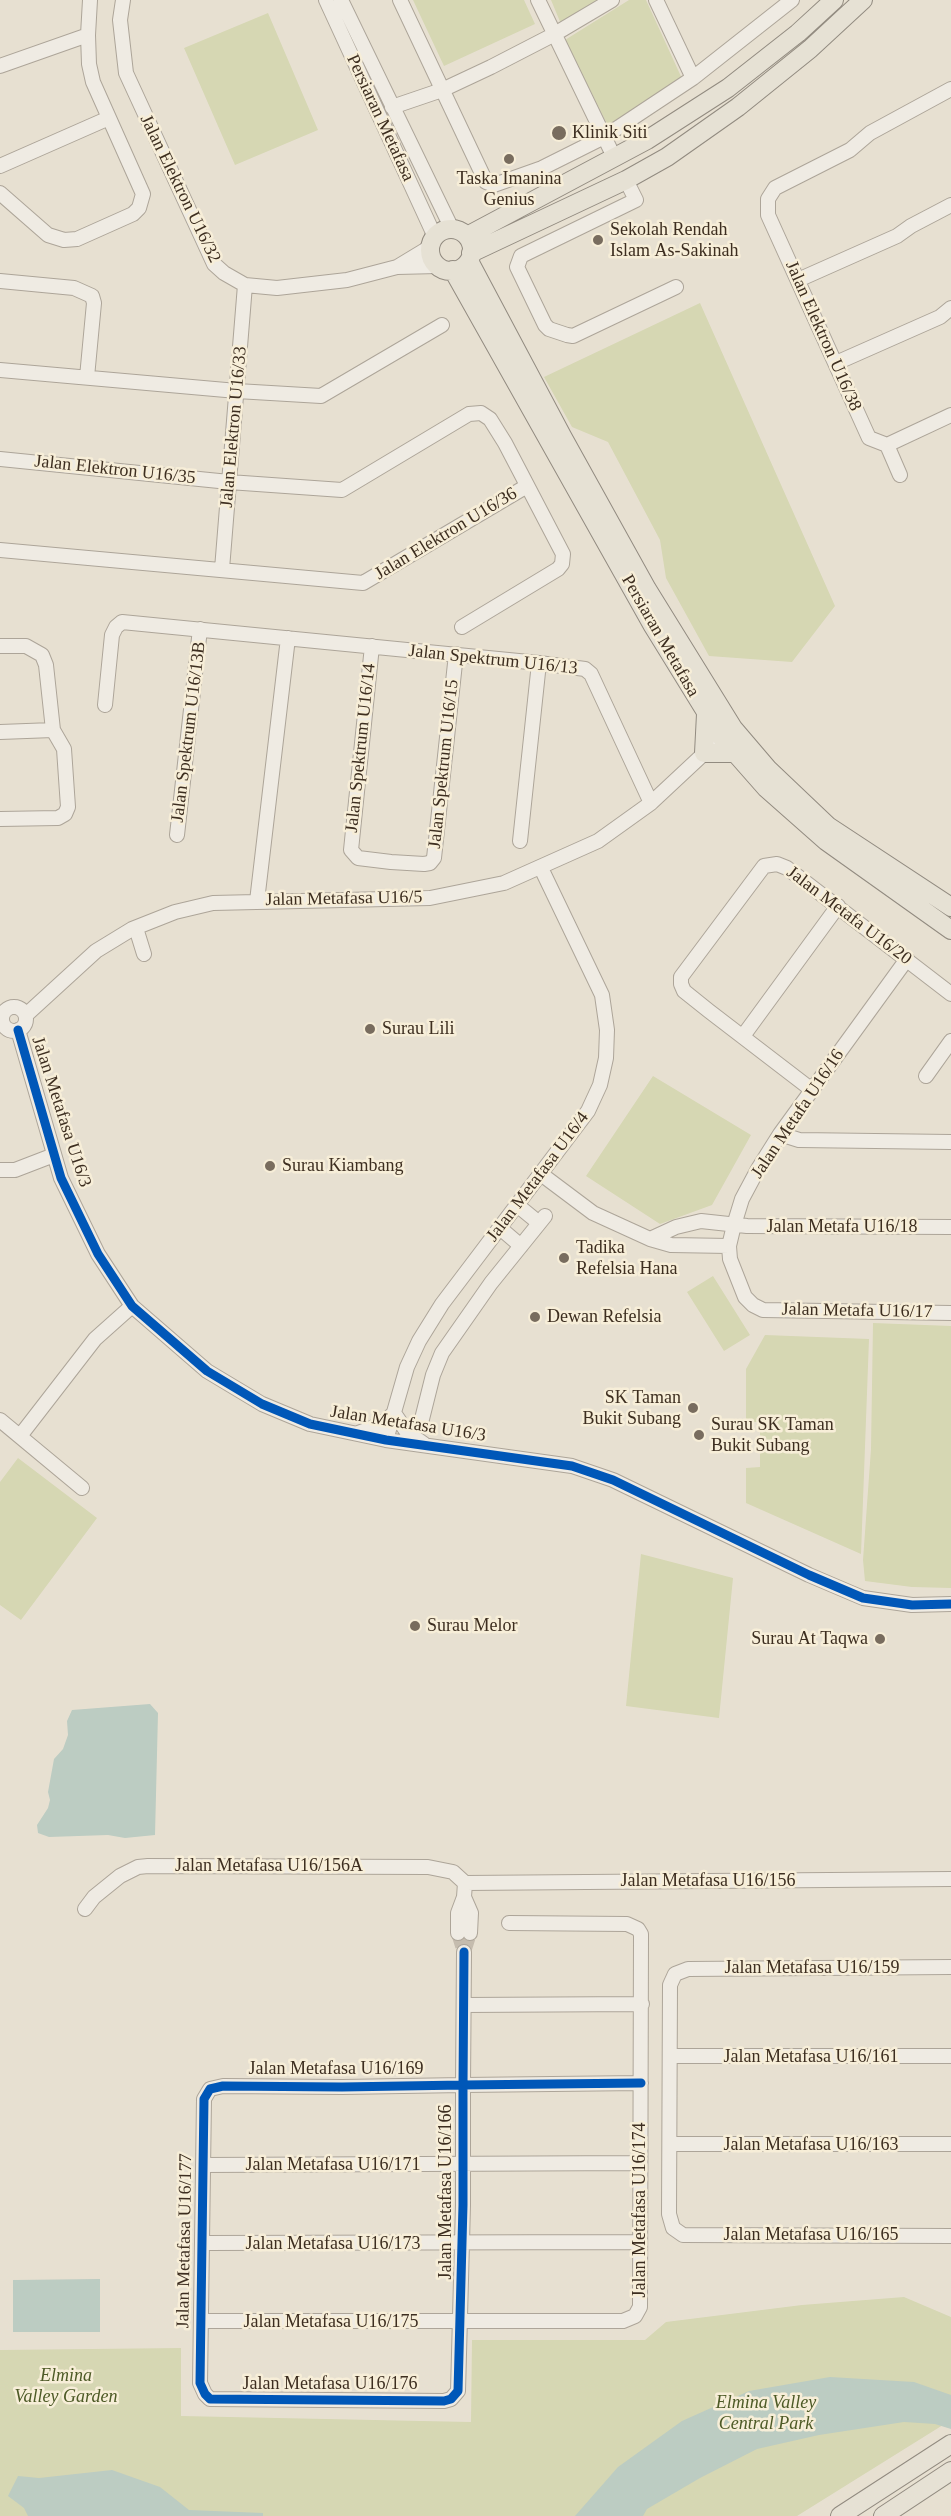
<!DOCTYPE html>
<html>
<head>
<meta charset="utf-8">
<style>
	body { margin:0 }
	canvas { display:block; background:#e7e0d1 }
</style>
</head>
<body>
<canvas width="951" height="2516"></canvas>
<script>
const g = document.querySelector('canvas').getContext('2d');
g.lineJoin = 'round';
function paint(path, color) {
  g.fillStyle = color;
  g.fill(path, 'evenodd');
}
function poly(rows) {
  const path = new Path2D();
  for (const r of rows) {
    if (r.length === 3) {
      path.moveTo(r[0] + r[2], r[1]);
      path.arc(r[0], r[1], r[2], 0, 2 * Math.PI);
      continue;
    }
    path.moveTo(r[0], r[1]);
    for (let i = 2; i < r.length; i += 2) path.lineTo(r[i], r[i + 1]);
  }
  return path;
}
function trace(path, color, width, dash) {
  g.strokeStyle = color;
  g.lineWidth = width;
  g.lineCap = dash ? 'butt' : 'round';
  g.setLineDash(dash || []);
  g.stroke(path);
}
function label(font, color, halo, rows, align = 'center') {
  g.font = font + ' Georgia,serif';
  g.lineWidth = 5;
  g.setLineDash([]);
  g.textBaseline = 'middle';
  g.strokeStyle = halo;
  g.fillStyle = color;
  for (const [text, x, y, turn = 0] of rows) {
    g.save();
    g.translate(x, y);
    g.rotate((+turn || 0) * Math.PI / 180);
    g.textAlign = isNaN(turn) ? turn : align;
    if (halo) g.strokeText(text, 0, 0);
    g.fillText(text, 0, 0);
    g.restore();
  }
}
paint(poly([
	[413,0,524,0,535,24,444,66],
	[551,0,599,0,561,24],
	[629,0,646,0,684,83,609,128,565,40],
	[268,13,318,130,235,165,184,48],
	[700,303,835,606,792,662,709,656,666,578,660,540,608,442,572,427,544,377],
	[653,1076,751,1135,712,1205,660,1224,586,1176],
	[713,1276,750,1335,724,1351,687,1292],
	[873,1323,951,1326,951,1588,912,1587,865,1581,863,1560,871,1449],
	[765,1335,869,1339,861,1554,746,1503,746,1468,760,1467,760,1422,746,1422,746,1369],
	[18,1458,97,1518,21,1620,0,1605,0,1482],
	[641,1554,733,1578,719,1718,626,1706],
	[904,2297,951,2317,951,2420,797,2516,0,2516,0,2350,181,2348,181,2416,471,2422,472,2340,645,2340,666,2322,802,2305]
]), '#d6d7b3');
paint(poly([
	[150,1704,158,1713,155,1835,125,1838,108,1835,49,1837,38,1833,37,1825,48,1808,50,1800,48,1792,54,1759,63,1749,68,1735,67,1721,72,1710],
	[100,2279,100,2332,13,2332,13,2280],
	[830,2377,914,2382,951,2395,951,2429,935,2424,904,2422,819,2435,757,2449,700,2478,647,2509,643,2516,575,2516,618,2467,682,2421,749,2391],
	[112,2470,160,2487,189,2510,263,2513,263,2516,28,2516,24,2508,8,2496,18,2476,39,2478]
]), '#bcccc2');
trace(poly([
	[458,1933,464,1952,470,1933]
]), '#c5bcae', 14, [14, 7]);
const minor = poly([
	[123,0,120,20,126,73,214,264,224,273,245,285,277,288,347,280,397,267,438,266],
	[326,0,435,237],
	[341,0,452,229],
	[400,0,486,182,494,185,542,168,604,137,693,78,792,0],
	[538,0,614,157],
	[656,0,693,78],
	[0,66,88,35],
	[392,107,442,90,491,67,553,35,612,0],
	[0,166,109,118],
	[626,180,636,200,521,256,517,267,545,325,549,329,567,335,573,336,676,287],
	[0,193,48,235,64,240,77,239,133,214,139,208,143,194,93,82,89,64,88,35,90,0],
	[397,267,430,247],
	[798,280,897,236,911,226,951,205],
	[0,281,74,288,92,296,94,303,87,377],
	[836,363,940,317,951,308],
	[0,370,237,391,321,396,442,325],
	[887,445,869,438,768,215,768,199,775,188,850,150,870,133,951,89],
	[887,445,951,415],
	[887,445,900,475],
	[0,459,229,482,342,490,469,414,481,413,490,419,505,443,563,554,562,564,558,569,462,627],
	[0,550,363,583,527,486],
	[222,569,245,285],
	[0,646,26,646,42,655,46,665,53,730,64,749,68,807,65,814,58,818,0,819],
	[372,646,351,850,358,858,391,862,424,864,430,863,434,858,456,654],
	[105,705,112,635,116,627,122,622,539,663,585,669,591,674,651,803],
	[0,732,53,730],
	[177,835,200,629],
	[520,841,539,663],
	[257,901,288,638],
	[136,928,144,954],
	[907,959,780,1134,758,1169,742,1199,734,1225,729,1246,730,1259,745,1297,753,1305,763,1310,951,1313],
	[14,1019,12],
	[26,1015,96,951,132,929,175,912,213,903,430,898,504,883,598,841,651,803,711,747],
	[18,1030,61,1178,98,1254,132,1306,207,1371,262,1404,310,1424,386,1440,572,1466,613,1480,809,1575,863,1598,912,1605,951,1604],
	[743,1036,838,906],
	[926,1076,951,1041],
	[812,1090,709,1011,684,991,681,984,681,977,764,866,777,864,787,868,951,994],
	[780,1134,799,1140,951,1142],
	[0,1170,15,1170,54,1155],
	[541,1174,593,1213,650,1239,671,1245,729,1246],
	[517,1205,539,1223],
	[500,1228,521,1246],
	[650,1239,676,1227,701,1221,747,1226,951,1227],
	[422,1419,433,1375,442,1353,491,1283,545,1216],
	[0,1420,82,1488],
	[358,1433,382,1424,394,1413,407,1432,424,1444],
	[20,1436,95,1339,132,1306],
	[386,1440,407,1367,419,1341,442,1304,588,1111,600,1085,606,1058,607,1030,602,995,541,868],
	[465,1883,951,1879],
	[464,1897,471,1913,470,1933],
	[85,1909,94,1897,120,1876,138,1867,148,1866,428,1867,453,1872,465,1883],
	[458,1933,458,1913,464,1897,465,1883],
	[464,1952,463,2085,463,2205,458,2391,451,2399,444,2401,210,2399,205,2394,200,2383,204,2099,210,2089,223,2086,342,2087,463,2085,641,2083],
	[951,1967,688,1969,675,1974,670,1985,669,2214,673,2228,683,2235,951,2236],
	[464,2005,642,2004],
	[671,2056,951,2056],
	[671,2144,951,2144],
	[203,2165,640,2163],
	[203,2243,640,2242],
	[201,2321,623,2321,635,2316,640,2307,641,1934,638,1929,627,1924,509,1923]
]);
const major = poly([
	[451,250,21],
	[467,236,647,140,728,88,798,33,834,0],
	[471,253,626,180,667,157,738,107,810,49,863,0],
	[469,261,562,436,647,589,733,728,768,769,828,826,951,907],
	[453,270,653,626,722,738,766,788,826,841,951,930],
	[706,714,704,753,735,753],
	[840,2516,951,2444],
	[883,2516,951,2471]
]);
trace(minor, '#ada599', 16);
trace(major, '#928b80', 20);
trace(minor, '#efebe3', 14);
trace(major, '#e6e1d4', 18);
trace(poly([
	[18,1030,61,1178,98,1254,132,1306,207,1371,262,1404,310,1424,386,1440,572,1466,613,1480,809,1575,863,1598,912,1605,951,1604],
	[464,1952,463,2085,463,2205,458,2391,451,2399,444,2401,210,2399,205,2394,200,2383,204,2099,210,2089,223,2086,342,2087,463,2085,641,2083]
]), '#0057b8', 9);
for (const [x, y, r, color] of [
	[559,133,8,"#786c5e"],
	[509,159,6,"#786c5e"],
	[598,240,6,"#786c5e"],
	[370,1029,6,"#786c5e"],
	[270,1166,6,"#786c5e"],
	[564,1258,6,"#786c5e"],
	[535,1317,6,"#786c5e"],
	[693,1408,6,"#786c5e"],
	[699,1435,6,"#786c5e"],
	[415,1626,6,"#786c5e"],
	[880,1639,6,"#786c5e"]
]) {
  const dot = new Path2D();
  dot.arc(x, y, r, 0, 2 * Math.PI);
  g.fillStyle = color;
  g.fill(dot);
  trace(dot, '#f7eed8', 2);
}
label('18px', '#3d2e20', '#f7eed8', [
	["Persiaran Metafasa",380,118,65],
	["Jalan Elektron U16/32",180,189,64],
	["Jalan Elektron U16/38",823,336,66],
	["Jalan Elektron U16/33",234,427,-85],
	["Jalan Elektron U16/35",115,470,6],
	["Jalan Elektron U16/36",446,534,-31],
	["Persiaran Metafasa",660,636,60],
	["Jalan Spektrum U16/13",493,660,6],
	["Jalan Spektrum U16/13B",189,732,-83],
	["Jalan Spektrum U16/14",361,748,-84],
	["Jalan Spektrum U16/15",444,764,-84],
	["Jalan Metafasa U16/5",344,899,-1],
	["Jalan Metafa U16/20",849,916,37],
	["Jalan Metafasa U16/3",61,1112,72],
	["Jalan Metafa U16/16",798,1114,-56],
	["Jalan Metafasa U16/4",538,1177,-53],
	["Jalan Metafa U16/18",842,1227],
	["Jalan Metafa U16/17",857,1311,1],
	["Jalan Metafasa U16/3",408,1424,9],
	["Jalan Metafasa U16/156A",269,1866],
	["Jalan Metafasa U16/156",708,1881],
	["Jalan Metafasa U16/159",812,1968],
	["Jalan Metafasa U16/161",811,2057],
	["Jalan Metafasa U16/169",336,2069],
	["Jalan Metafasa U16/163",811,2145],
	["Jalan Metafasa U16/171",333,2165],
	["Jalan Metafasa U16/166",446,2192,-90],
	["Jalan Metafasa U16/174",640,2210,-90],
	["Jalan Metafasa U16/165",811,2235],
	["Jalan Metafasa U16/177",185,2241,-89],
	["Jalan Metafasa U16/173",333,2244],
	["Jalan Metafasa U16/175",331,2322],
	["Jalan Metafasa U16/176",330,2384]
]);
label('18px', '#3d2e20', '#f7eed8', [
	["Klinik Siti",572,133],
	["Taska Imanina",509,179,"center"],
	["Genius",509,200,"center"],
	["Sekolah Rendah",610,230],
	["Islam As-Sakinah",610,251],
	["Surau Lili",382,1029],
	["Surau Kiambang",282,1166],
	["Tadika",576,1248],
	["Refelsia Hana",576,1269],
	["Dewan Refelsia",547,1317],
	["SK Taman",681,1398,"right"],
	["Bukit Subang",681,1419,"right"],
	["Surau SK Taman",711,1425],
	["Bukit Subang",711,1446],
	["Surau Melor",427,1626],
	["Surau At Taqwa",868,1639,"right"]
], 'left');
label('italic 18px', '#4d5a26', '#f7eed8', [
	["Elmina",66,2376],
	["Valley Garden",66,2397],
	["Elmina Valley",766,2403],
	["Central Park",766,2424]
]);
</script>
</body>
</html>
